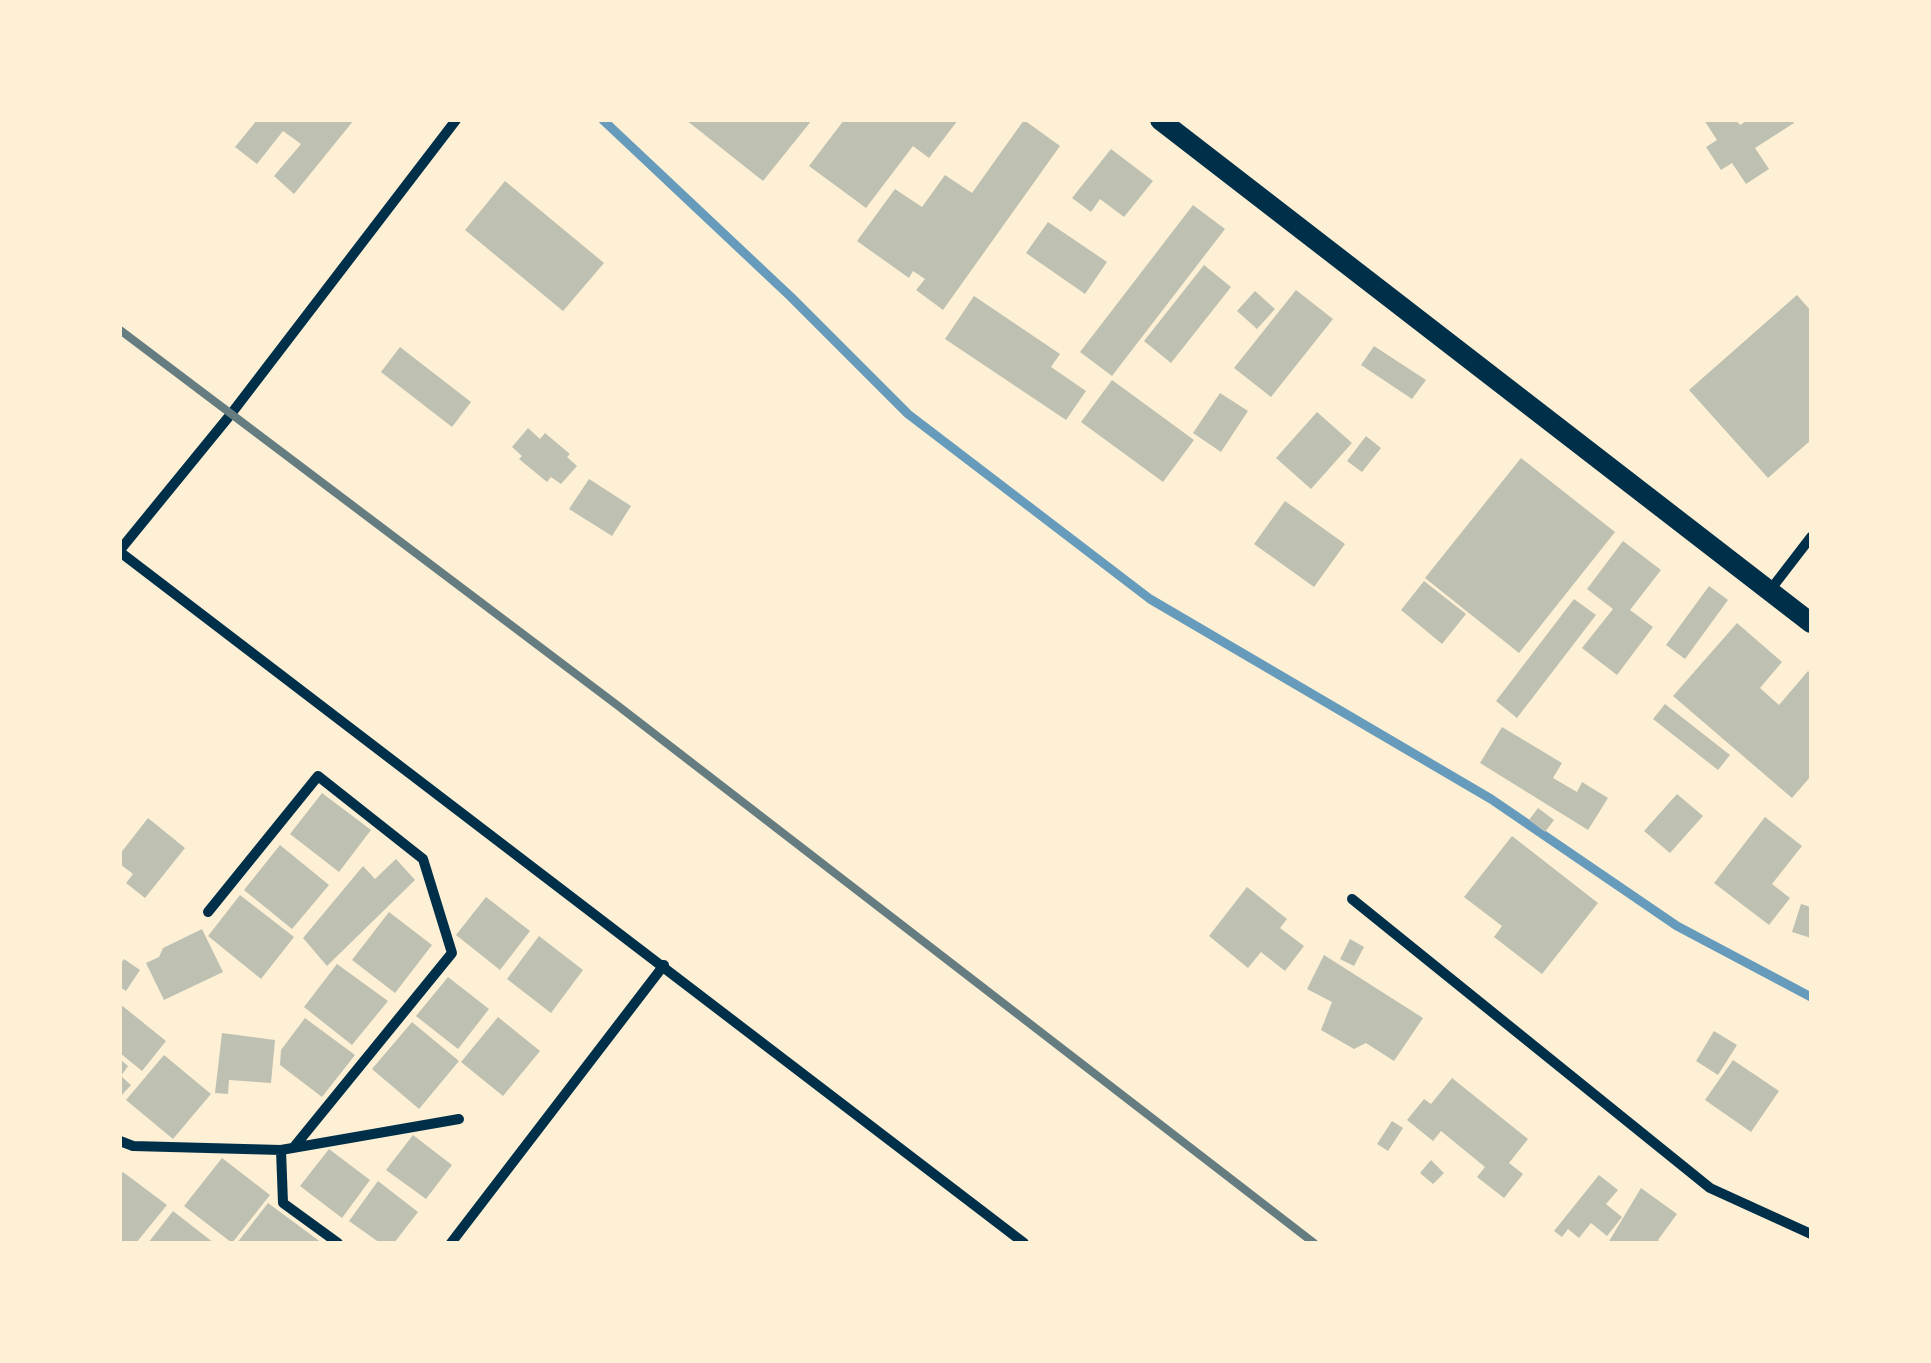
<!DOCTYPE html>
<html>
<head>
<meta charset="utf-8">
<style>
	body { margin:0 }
	#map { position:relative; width:1931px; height:1363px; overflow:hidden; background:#fdf0d5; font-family:"Asap Condensed",sans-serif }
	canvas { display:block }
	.frame { position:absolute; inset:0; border:122px solid #fdf0d5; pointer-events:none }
</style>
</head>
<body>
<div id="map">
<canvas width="1931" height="1363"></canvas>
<div class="frame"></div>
</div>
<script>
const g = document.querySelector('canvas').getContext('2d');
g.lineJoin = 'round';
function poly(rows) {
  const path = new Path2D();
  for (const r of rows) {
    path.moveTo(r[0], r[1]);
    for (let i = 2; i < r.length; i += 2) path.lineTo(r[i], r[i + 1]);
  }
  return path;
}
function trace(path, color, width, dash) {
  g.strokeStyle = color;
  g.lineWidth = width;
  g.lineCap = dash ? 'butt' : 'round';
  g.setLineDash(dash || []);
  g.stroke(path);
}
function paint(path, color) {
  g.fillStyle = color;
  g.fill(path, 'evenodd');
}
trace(poly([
	[603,120,791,297,908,414,1150,599,1491,799,1677,926,1811,997]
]), '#669bbc', 9);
paint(poly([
	[257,120,354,120,294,194,274,176,301,144,283,131,257,164,235,147],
	[686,120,812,120,763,181],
	[844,120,958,120,929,158,913,146,866,208,809,166],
	[1024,120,1060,146,943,310,916,290,925,279,913,271,909,278,857,241,895,189,922,207,945,175,972,193],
	[1704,120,1736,120,1740,125,1748,120,1792,120,1794,123,1755,148,1769,169,1746,184,1732,163,1721,170,1706,147,1717,140],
	[1111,149,1153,181,1124,217,1100,199,1091,212,1072,198],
	[505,181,604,263,563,311,465,230],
	[1193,205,1225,229,1112,376,1080,352],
	[1048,222,1107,262,1085,294,1026,253],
	[1204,265,1231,287,1171,363,1144,341],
	[1296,290,1333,319,1271,397,1234,368],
	[1255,291,1275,309,1257,329,1237,311],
	[1797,295,1811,311,1811,440,1768,478,1689,390],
	[974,296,1060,354,1051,367,1086,391,1066,420,945,339],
	[1374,346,1426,380,1412,399,1361,365],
	[400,347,471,402,452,427,381,372],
	[1112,380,1194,440,1163,482,1081,422],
	[1220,393,1248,411,1221,452,1193,433],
	[1317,412,1352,443,1311,489,1276,458],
	[528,428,540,439,545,433,570,454,567,457,577,466,561,484,551,477,547,482,519,459,522,456,512,447],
	[1366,436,1381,448,1362,472,1347,461],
	[1521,458,1615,532,1519,653,1425,578],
	[589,479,631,506,612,536,569,509],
	[1285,501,1345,544,1314,587,1254,544],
	[1623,541,1661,570,1630,610,1653,627,1617,675,1582,648,1613,609,1587,589],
	[1424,581,1466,614,1442,644,1401,610],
	[1709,586,1728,600,1685,659,1666,645],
	[1574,599,1596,615,1517,718,1496,701],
	[1737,623,1782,662,1760,688,1779,705,1808,671,1811,674,1811,776,1792,798,1673,696],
	[1665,704,1730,755,1718,770,1653,719],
	[1502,727,1562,763,1553,778,1577,792,1582,782,1608,798,1588,830,1480,763],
	[322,793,371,830,339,872,290,834],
	[1677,794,1703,816,1670,853,1644,831],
	[1538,808,1554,820,1545,832,1529,820],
	[1765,817,1802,846,1772,884,1790,898,1769,925,1714,883],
	[148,818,185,848,145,898,126,883,133,874,120,864,120,854],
	[1512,836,1598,903,1542,974,1494,937,1502,926,1464,897],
	[280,845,329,885,292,929,244,890],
	[396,859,415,880,327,966,303,938,363,866,375,879],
	[1247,887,1287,919,1280,928,1304,946,1285,971,1261,952,1248,968,1209,936],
	[240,895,294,937,261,979,208,936],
	[486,897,530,931,500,970,456,935],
	[1801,904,1811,907,1811,938,1792,932],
	[389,912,432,945,395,993,352,960],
	[202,929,223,972,164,1000,146,963,159,957,163,948],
	[539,936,583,970,551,1013,507,979],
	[1350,939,1364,947,1354,966,1340,959],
	[1324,955,1423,1018,1394,1061,1366,1043,1354,1049,1321,1030,1332,1002,1307,989],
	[124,959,140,970,126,991,120,987,120,965],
	[337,964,388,1001,352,1045,304,1007],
	[448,977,489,1009,458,1049,416,1016],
	[120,1004,166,1041,142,1071,120,1053],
	[498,1017,540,1051,503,1096,461,1062],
	[305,1018,355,1055,322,1097,280,1065,281,1050],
	[412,1022,459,1061,419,1109,372,1069],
	[1714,1031,1737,1045,1718,1075,1696,1061],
	[222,1033,275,1040,271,1083,229,1080,228,1094,215,1093],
	[164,1055,211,1094,173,1139,126,1100],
	[120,1059,128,1066,121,1076,131,1085,120,1097],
	[1733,1060,1779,1091,1751,1132,1705,1100],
	[1452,1078,1528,1139,1509,1163,1523,1174,1504,1198,1477,1177,1485,1167,1441,1131,1433,1141,1407,1120,1424,1099,1431,1104],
	[1392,1121,1403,1128,1388,1151,1377,1144],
	[413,1135,452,1165,426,1199,386,1170],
	[329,1149,370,1180,342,1218,300,1186],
	[222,1158,270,1195,232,1243,184,1206],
	[1431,1160,1444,1173,1433,1184,1420,1173],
	[123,1172,167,1205,136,1243,120,1243,120,1177],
	[1599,1175,1618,1190,1606,1204,1622,1217,1607,1236,1591,1223,1579,1238,1568,1229,1562,1237,1554,1231],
	[378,1181,418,1212,394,1243,380,1243,349,1221],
	[1641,1188,1677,1214,1658,1240,1662,1243,1608,1243],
	[268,1203,322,1243,237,1243],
	[173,1211,214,1243,148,1243]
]), '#bec0b2');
trace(poly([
	[120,550,231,414,456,120],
	[120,552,1024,1243],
	[1771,589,1811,537],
	[1352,899,1710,1188,1811,1234],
	[208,912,318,776,423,859,452,953,294,1147],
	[120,1141,133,1146,281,1150,459,1119],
	[281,1150,283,1203,338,1243],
	[451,1243,664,965]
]), '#003049', 10);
trace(poly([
	[1160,120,1811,623]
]), '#003049', 20);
trace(poly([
	[120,330,617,705,1314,1243]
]), '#657d81', 8);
</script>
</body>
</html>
